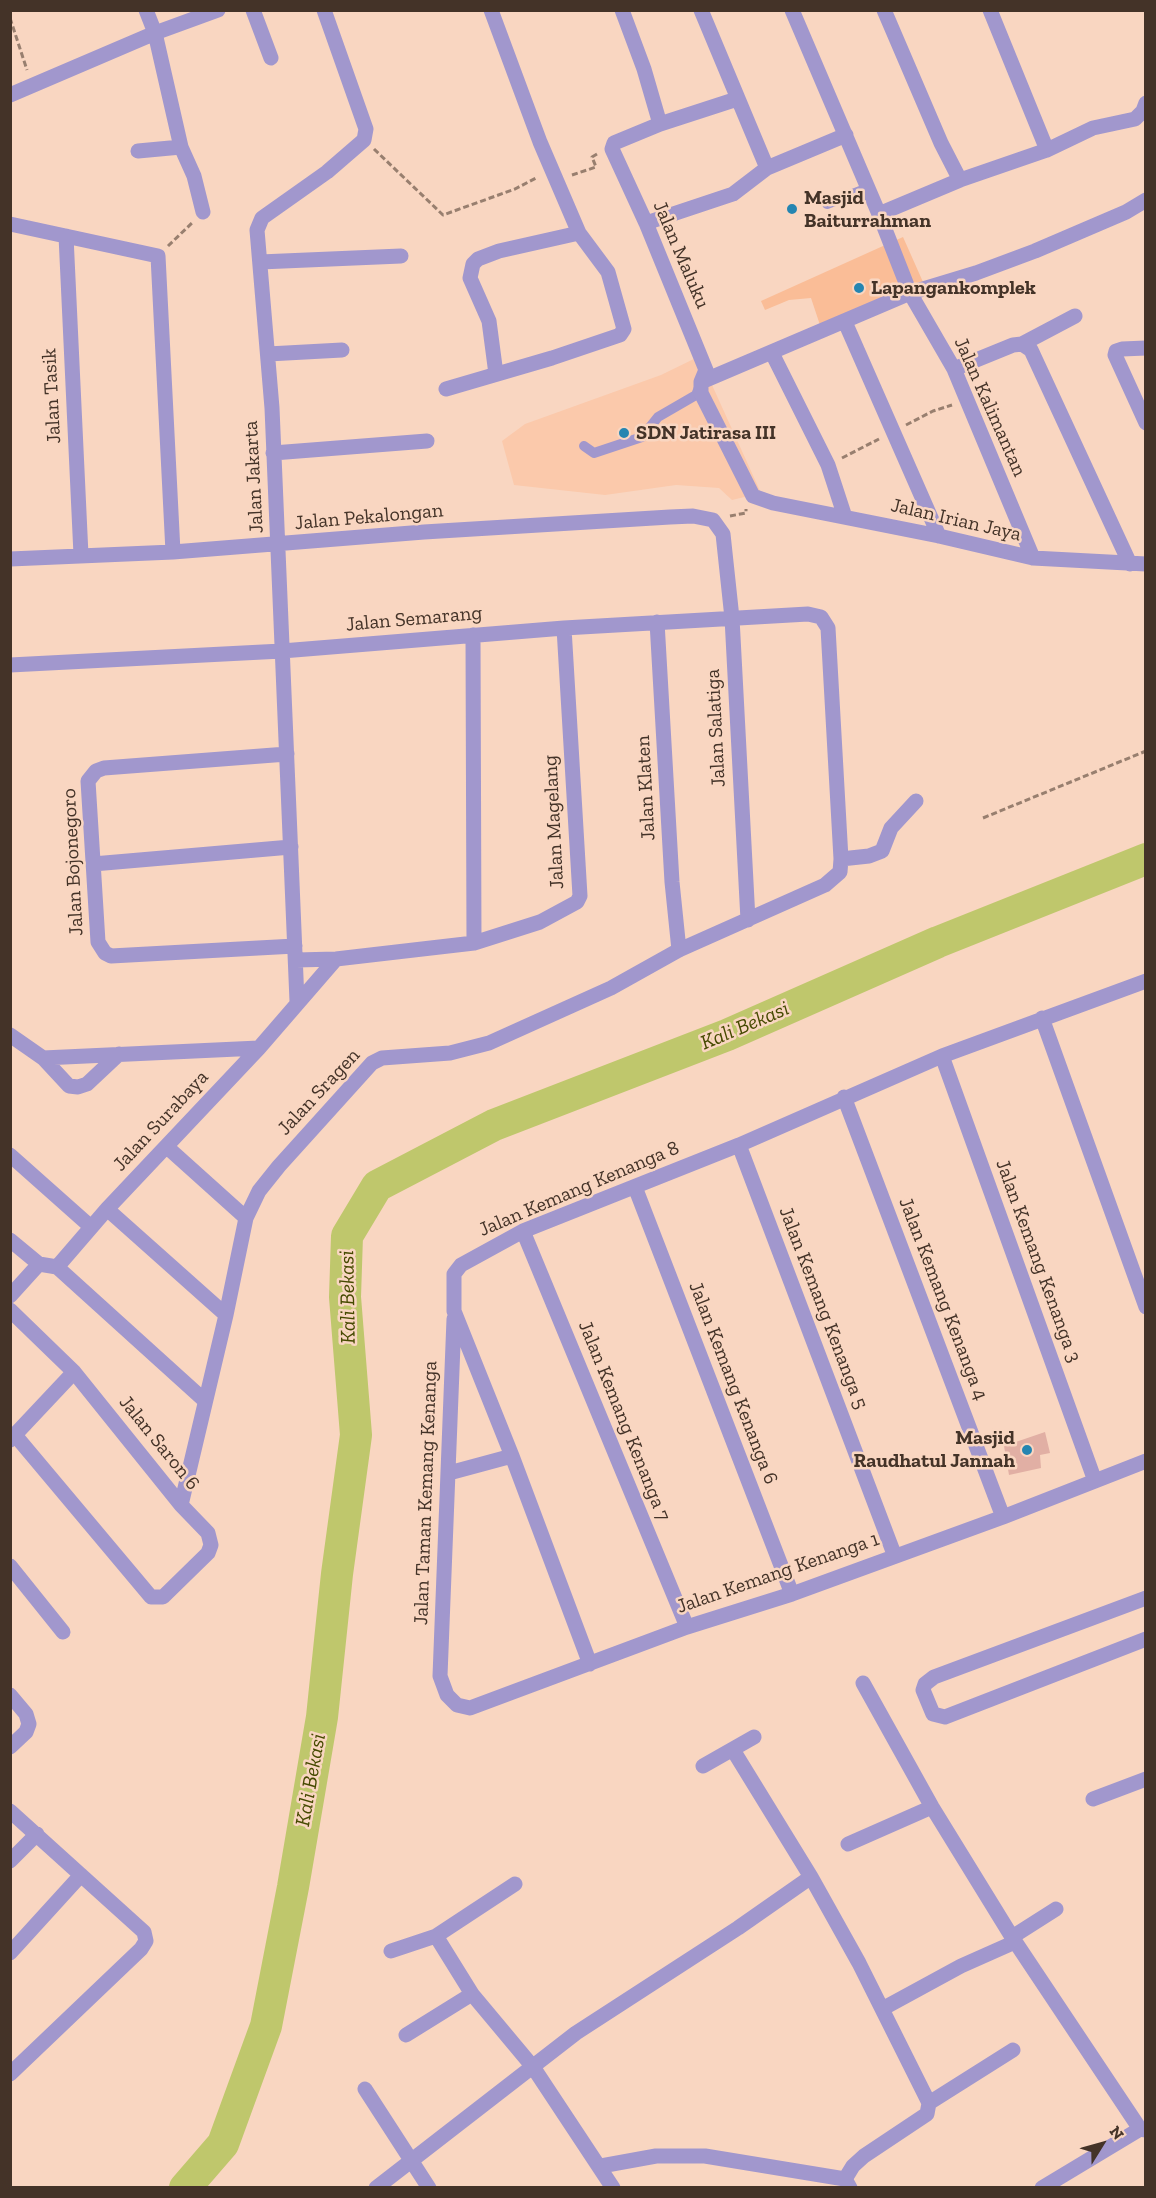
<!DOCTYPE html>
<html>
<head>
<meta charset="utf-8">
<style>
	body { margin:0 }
	#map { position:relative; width:1156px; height:2198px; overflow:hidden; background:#f9d6c1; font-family:"Zilla Slab",serif }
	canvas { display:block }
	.frame { position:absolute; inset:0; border:12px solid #443328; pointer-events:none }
	.north { position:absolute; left:1072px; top:2114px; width:60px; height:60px; -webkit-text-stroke:4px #f9d6c1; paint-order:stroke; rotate:53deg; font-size:16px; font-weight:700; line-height:24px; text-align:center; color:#443328 }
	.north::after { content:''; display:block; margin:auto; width:21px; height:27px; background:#443328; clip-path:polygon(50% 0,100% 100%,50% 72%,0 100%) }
</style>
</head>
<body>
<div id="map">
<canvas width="1156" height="2198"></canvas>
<div class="frame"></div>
<div class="north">N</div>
</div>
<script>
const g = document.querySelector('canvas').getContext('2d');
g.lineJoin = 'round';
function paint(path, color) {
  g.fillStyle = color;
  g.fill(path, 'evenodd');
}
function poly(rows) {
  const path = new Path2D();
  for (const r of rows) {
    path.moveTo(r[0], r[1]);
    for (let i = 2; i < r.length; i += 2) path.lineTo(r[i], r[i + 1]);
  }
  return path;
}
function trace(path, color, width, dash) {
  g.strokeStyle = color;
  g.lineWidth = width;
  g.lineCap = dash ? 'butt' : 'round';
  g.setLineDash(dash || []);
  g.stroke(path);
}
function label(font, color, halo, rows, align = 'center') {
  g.font = font + ' "Zilla Slab",serif';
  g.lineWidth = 5;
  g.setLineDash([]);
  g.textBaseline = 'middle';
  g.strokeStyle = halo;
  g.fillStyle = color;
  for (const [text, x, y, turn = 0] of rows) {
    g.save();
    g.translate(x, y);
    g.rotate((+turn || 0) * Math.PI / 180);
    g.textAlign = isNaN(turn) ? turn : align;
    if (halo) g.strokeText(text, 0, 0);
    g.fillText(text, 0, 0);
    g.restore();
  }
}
paint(poly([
	[702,355,712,385,761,493,732,500,719,488,676,485,605,495,514,485,502,441,525,424,661,375]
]), '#fbc9ab');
paint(poly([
	[903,237,927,291,823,334,811,298,789,300,765,310,761,301]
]), '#fabd97');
trace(poly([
	[185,2188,223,2144,266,2026,293,1887,322,1717,337,1574,356,1435,345,1297,347,1236,377,1186,494,1125,727,1035,938,942,1146,859]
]), '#bfc76c', 32);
paint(poly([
	[1045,1432,1050,1453,1040,1455,1041,1468,1009,1475,1004,1446]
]), '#e1afa4');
trace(poly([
	[10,18,27,70],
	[374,149,443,215,515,189,538,177],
	[572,175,596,167,592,157,597,154],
	[168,246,193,222],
	[906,425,933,411,952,405],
	[842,458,879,439],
	[730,516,746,513,746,509],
	[983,818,1146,751]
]), '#987f6f', 3, [6, 3]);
trace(poly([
	[827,204,868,188],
	[584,446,594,453,642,437,658,417,696,395,700,385]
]), '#a197cd', 10);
trace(poly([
	[146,10,155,33,181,147,194,176,203,212],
	[253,10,271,58],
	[622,10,644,69,660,124],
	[701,10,767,168],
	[792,10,879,214,910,293,954,369,1033,558],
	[884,10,941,143,960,180],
	[990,10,1047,150],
	[10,95,155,33,218,10],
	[737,99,660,124,614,143,612,149,646,223,706,370,701,382,701,393,753,496,773,503,939,536,1033,558,1146,564],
	[138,151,181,147],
	[879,214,960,180,1047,150,1093,128,1135,119,1143,111,1146,103],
	[646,223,733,194,767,168,846,135],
	[10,224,158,256,173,552],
	[66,236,81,555],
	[260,262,401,256],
	[845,322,939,536],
	[1022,344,1075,316],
	[1146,348,1122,349,1116,351,1115,355,1146,423],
	[772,353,828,465,845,517],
	[268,354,342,350],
	[954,369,1013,345,1022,344,1031,350,1130,564],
	[496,374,489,321,470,278,473,264,478,259,499,251,579,233],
	[701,382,910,293,976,273,1035,251,1126,212,1146,200],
	[446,389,552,358,620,335,624,329,608,272,579,233,540,142,491,10],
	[273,453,427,441],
	[10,559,173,552,424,532,670,517,693,516,713,520,723,534,732,618,748,920],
	[657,622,672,882,679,950],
	[473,635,474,943],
	[10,665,282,651,564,628,808,614,821,617,828,628,841,859,840,872,825,885,679,950,611,988,489,1043,450,1053,382,1058,372,1063,279,1166,259,1191,246,1218,226,1315,181,1505],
	[287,754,104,768,96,771,88,781,98,942,105,953,111,956,295,946],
	[841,859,869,856,882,851,891,828,916,801],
	[93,864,291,847],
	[296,960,336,959,474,943,540,922,577,902,580,896,564,628],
	[297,1001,272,408,257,230,262,218,327,172,364,140,366,129,324,10],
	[1042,1018,1146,1307],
	[10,1035,43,1058,69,1086,78,1087,87,1084,119,1054],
	[942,1056,1095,1481],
	[43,1058,259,1048],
	[844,1097,1003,1517],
	[739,1145,894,1554],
	[167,1147,246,1218],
	[10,1155,91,1227],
	[635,1187,792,1594],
	[107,1209,226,1315],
	[523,1231,687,1627],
	[10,1240,39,1264],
	[57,1267,204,1400],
	[10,1296,39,1264,57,1267,107,1209,259,1048,336,959],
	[10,1310,74,1372,181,1505,208,1533,211,1545,208,1553,163,1597,151,1597,15,1435],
	[454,1319,440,1676,447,1695,457,1705,470,1708,687,1627,792,1594,1003,1517,1146,1461],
	[10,1440,74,1372],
	[449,1473,512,1456],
	[10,1566,63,1632],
	[1146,1598,934,1677,925,1684,923,1690,933,1714,945,1717,1146,1639],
	[590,1664,512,1456,454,1311,454,1274,461,1265,523,1231,739,1145,942,1056,1146,981],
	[863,1683,932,1807,1012,1937,1140,2129],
	[10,1695,26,1714,29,1724,26,1732,10,1747],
	[733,1750,811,1877],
	[703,1766,754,1737],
	[1093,1799,1146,1779],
	[10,1811,144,1932,146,1941,141,1949,10,2074],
	[848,1844,932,1807],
	[10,1861,37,1834],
	[515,1884,436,1936,472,1994,533,2067,613,2188],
	[1012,1937,1056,1909],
	[391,1951,436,1936],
	[10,1953,81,1875],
	[882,2009,961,1966,1015,1942],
	[406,2035,472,1994],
	[365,2089,429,2188],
	[929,2103,1013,2050],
	[601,2166,656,2156,705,2156,845,2179],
	[376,2188,576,2033,738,1928,811,1877,859,1963,929,2103,927,2114,864,2156,853,2166,845,2179,850,2188],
	[1042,2188,1140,2129,1146,2130]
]), '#a197cd', 15);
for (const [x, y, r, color] of [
	[792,209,6,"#2585b1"],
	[859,288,6,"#2585b1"],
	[624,433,6,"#2585b1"],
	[1027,1450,6,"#2585b1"]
]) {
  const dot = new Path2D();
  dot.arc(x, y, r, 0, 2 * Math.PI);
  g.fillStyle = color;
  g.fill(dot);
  trace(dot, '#f9d6c1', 2);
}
label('bold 20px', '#443328', '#f9d6c1', [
	["Masjid",804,198],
	["Baiturrahman",804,221],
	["Lapangankomplek",871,288],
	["SDN Jatirasa III",636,433],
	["Masjid",1015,1438,"right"],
	["Raudhatul Jannah",1015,1461,"right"]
], 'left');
label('20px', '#443328', '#f9d6c1', [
	["Jalan Maluku",681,255,67],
	["Jalan Tasik",52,396,-93],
	["Jalan Kalimantan",990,407,66],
	["Jalan Jakarta",254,477,-93],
	["Jalan Pekalongan",369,517,-5],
	["Jalan Irian Jaya",956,520,13],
	["Jalan Semarang",414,619,-5],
	["Jalan Salatiga",716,728,-93],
	["Jalan Klaten",646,788,-93],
	["Jalan Magelang",554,822,-93],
	["Jalan Bojonegoro",73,862,-93],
	["Jalan Sragen",319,1092,-47],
	["Jalan Surabaya",161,1121,-47],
	["Jalan Kemang Kenanga 8",579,1189,-23],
	["Jalan Kemang Kenanga 3",1038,1261,70],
	["Jalan Kemang Kenanga 4",943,1299,69],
	["Jalan Kemang Kenanga 5",823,1308,69],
	["Jalan Kemang Kenanga 6",733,1383,69],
	["Jalan Kemang Kenanga 7",624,1421,68],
	["Jalan Saron 6",159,1443,51],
	["Jalan Taman Kemang Kenanga",426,1493,-88],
	["Jalan Kemang Kenanga 1",778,1573,-19]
]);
label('italic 21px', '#464a00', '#f9d6c1', [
	["Kali Bekasi",745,1026,-23],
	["Kali Bekasi",348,1297,-91],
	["Kali Bekasi",311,1780,-80]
]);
</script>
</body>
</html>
